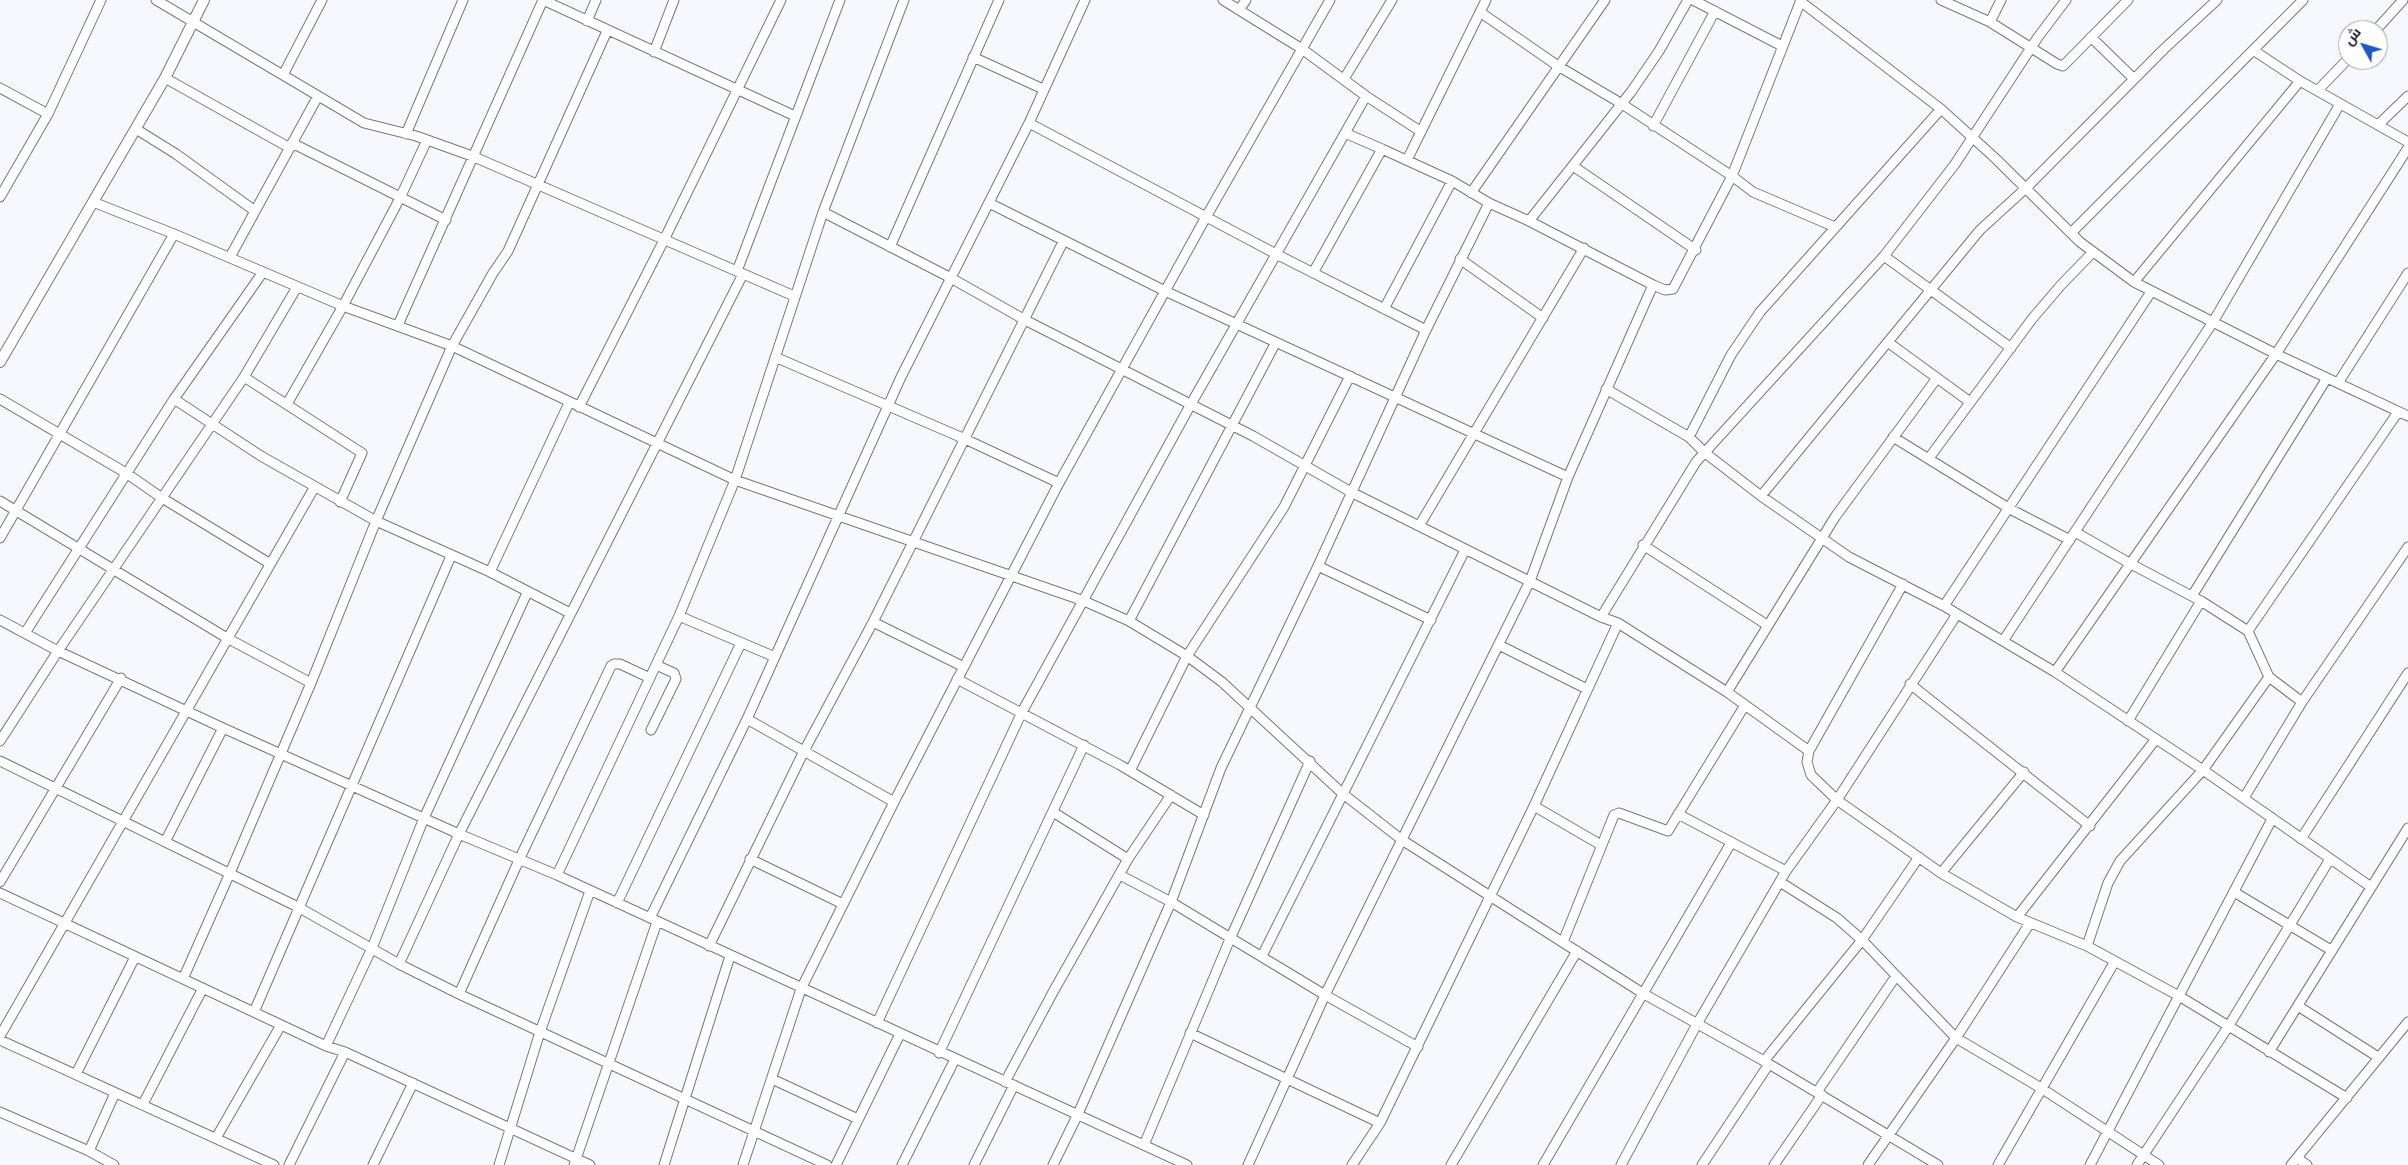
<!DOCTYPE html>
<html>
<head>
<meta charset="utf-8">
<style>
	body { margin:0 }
	#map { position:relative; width:2408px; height:1165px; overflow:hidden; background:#f7f7fe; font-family:Manrope,Cairo,sans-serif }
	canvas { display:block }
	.north { position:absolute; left:2338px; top:20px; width:50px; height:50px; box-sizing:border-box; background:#fff; border:1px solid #a5a5a6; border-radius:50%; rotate:309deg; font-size:14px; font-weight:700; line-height:20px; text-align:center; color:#1d1d21 }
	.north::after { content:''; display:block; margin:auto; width:18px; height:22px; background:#1d58c4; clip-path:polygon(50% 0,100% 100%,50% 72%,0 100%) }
</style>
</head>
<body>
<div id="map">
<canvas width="2408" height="1165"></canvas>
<div class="north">ش</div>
</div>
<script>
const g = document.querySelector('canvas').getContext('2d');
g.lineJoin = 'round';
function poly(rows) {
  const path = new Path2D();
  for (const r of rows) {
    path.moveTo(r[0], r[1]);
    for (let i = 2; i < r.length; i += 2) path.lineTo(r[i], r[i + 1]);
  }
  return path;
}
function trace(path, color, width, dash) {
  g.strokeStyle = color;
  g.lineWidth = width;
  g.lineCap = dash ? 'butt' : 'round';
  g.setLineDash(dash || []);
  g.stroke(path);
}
const minor = poly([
	[156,0,364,123,416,136,472,156,794,296],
	[543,0,795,116],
	[1223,0,1302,49,1366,96,1420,131],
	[1693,0,1782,46],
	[1941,0,1990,22,2057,64,2063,66,2128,0],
	[1800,1,1941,109,1995,158,2080,242,2134,282,2276,354,2408,416],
	[1239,10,1246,0],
	[1480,12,1558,66,1622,104,1732,176,1753,192,1835,227],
	[587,21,596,0],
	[1990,22,2001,0],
	[2376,30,2403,0],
	[2091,37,2134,79],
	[2253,50,2300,81,2408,142],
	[654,52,674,0],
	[973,57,1043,89],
	[283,75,322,0],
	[165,78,290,148],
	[1344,79,1392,0],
	[0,88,48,114],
	[2318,90,2348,59],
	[1029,123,1278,255,1426,330],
	[2378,125,2408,96],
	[1653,126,1715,11],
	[136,129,176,154,255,211],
	[1345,133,1382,149],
	[406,134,463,0],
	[292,143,446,220],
	[1407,160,1486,0],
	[1573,166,1696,250],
	[1471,193,1605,0],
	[0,197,48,114,101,0],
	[93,202,174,234,343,306,452,346,735,480,1084,601,1129,621,1187,656,1222,682,1342,793,1402,840,1644,994,1764,1061,1938,1165],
	[989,203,1165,291,1568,477],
	[823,212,951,278,1025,320,1253,436,1351,492,1601,617,1618,623,1727,692,1809,751],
	[2071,233,2303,0],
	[890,247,999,0],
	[1884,256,2011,348],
	[230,257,318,96],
	[1460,259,1543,318],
	[737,271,840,0],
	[1313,273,1382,149,1452,181,1489,203,1529,221],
	[2134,282,2300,81],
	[1653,285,1529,221,1631,92,1659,51,1688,0],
	[1384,309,1452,181],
	[398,325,543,0],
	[1889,343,1970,402],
	[775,357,965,439,1059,483],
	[244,377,362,453,340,502],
	[2338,383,2408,273],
	[1606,389,1689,437,1704,452,1761,496,1849,557,1944,606,2055,672,2203,770,2371,887],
	[0,399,126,473,162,498,269,563],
	[174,399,261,456,376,521,490,572,570,613],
	[287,404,343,306,400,198,427,140],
	[579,407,664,240,781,0],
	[1689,437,1731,355,1760,312,1941,109],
	[1893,437,2010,509,2070,540],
	[1929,458,2032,319,2061,285,2093,252],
	[1761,496,1980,230,2026,188,2164,49,2217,0],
	[0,501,227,638,311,683],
	[1419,526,1584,248],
	[2075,532,2131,564,2201,601,2248,631,2269,677,2302,702],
	[0,538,174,234],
	[1643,545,1767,625],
	[1318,566,1431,620],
	[490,572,569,403],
	[1903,584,1809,751,1807,762,1811,775,1837,800,1941,873,2017,917,2087,946,2179,996,2347,1098],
	[2192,596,2327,378],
	[1944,606,2151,292],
	[679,616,775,657],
	[1601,617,1696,462,1884,256,1955,164,2038,37,2066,0],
	[0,620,58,651,223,728,459,834,557,875,1187,1165],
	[1129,621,1276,342],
	[873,622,964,667],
	[2248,631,2398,412],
	[25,633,174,399,263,272],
	[2003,641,2213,322,2340,104],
	[1499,645,1587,689],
	[2055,672,2276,354,2408,148],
	[957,679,1120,765,1204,815],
	[1910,684,2090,826],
	[1727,692,1835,517,1937,378],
	[747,719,894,802],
	[2128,721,2201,601],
	[651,730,676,679,674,673,656,665],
	[0,741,58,651,244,377,297,287],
	[0,761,298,907,399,964,459,994,827,1165],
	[1130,771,1187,656,1284,507,1350,376],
	[2244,798,2302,702,2408,547],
	[1534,806,1601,845],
	[1053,812,1128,859],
	[1678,814,1786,871],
	[2301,839,2408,673],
	[165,842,223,728],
	[750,859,843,904],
	[1941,873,2024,772],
	[557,875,679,616,735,480,823,212,904,0],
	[1120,875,1171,902,1325,995,1418,1047],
	[0,882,121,678],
	[1780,882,1837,918,1862,940,1956,1038,2041,1088,2159,1165],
	[2234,892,2331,950],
	[0,893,326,1046,345,1052,590,1165],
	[617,903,741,643],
	[2017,917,2156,739],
	[650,918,747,719,901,377,1029,123,1085,0],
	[1563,942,1614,815,1619,813,1668,831,1745,705],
	[709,946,804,751,873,622,1063,242],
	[2087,946,2108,883,2120,861,2203,770,2269,677],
	[1262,956,1465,550],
	[399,964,459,834,743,274],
	[183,979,230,873,311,683,376,521,452,346,493,273,508,251,607,31],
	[459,994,519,860,611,666,614,664,620,664,650,678],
	[2298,1006,2378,1057],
	[254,1012,451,556],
	[877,1023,1022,712,1191,404,1366,96],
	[1190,1033,1380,1123,1534,806,1618,623],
	[0,1036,314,488],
	[0,1040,274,1165],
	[326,1046,372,948,424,818,527,593],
	[2269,1052,2408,828],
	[939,1053,1084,745],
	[1764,1061,1862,940,1919,857],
	[76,1074,135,957],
	[772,1079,858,1119],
	[1005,1082,1052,994,1128,859,1171,795],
	[1817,1092,1896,976],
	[143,1104,203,988],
	[0,1112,89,1151,114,1165],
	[216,1138,281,1025],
	[1144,1145,1230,939,1310,761],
	[89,1151,115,1093],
	[2297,1158,2307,1165],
	[289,1165,345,1052],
	[373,1165,413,1083],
	[499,1165,540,1032,590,891],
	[574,1165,657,922],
	[664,1165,730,956],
	[743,1165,801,989,894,802,1059,483,1206,217,1330,0],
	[836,1165,900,1034],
	[902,1165,955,1059],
	[974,1165,1014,1085],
	[1053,1165,1078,1114,1171,902,1221,768,1318,566,1426,330,1489,203],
	[1248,1165,1325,995,1530,581,1568,477,1653,285,1665,290,1673,289,1732,176,1801,0],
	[1352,1165,1380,1123],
	[1451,1165,1577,951],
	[1543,1165,1731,843],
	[1621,1165,1697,1024,1786,871,1837,800,1957,614],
	[1702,1165,1769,1064],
	[1774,1165,1822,1095],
	[1868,1165,1956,1038,2030,923],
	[1998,1165,2115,961],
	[2090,1165,2272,819],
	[2137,1165,2228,1027,2330,859],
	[2291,1165,2408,1022]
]);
const tertiary = poly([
	[0,362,165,78,204,0]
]);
trace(minor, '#787881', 11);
trace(tertiary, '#787881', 12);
trace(minor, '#fff', 9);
trace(tertiary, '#fff', 10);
</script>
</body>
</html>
